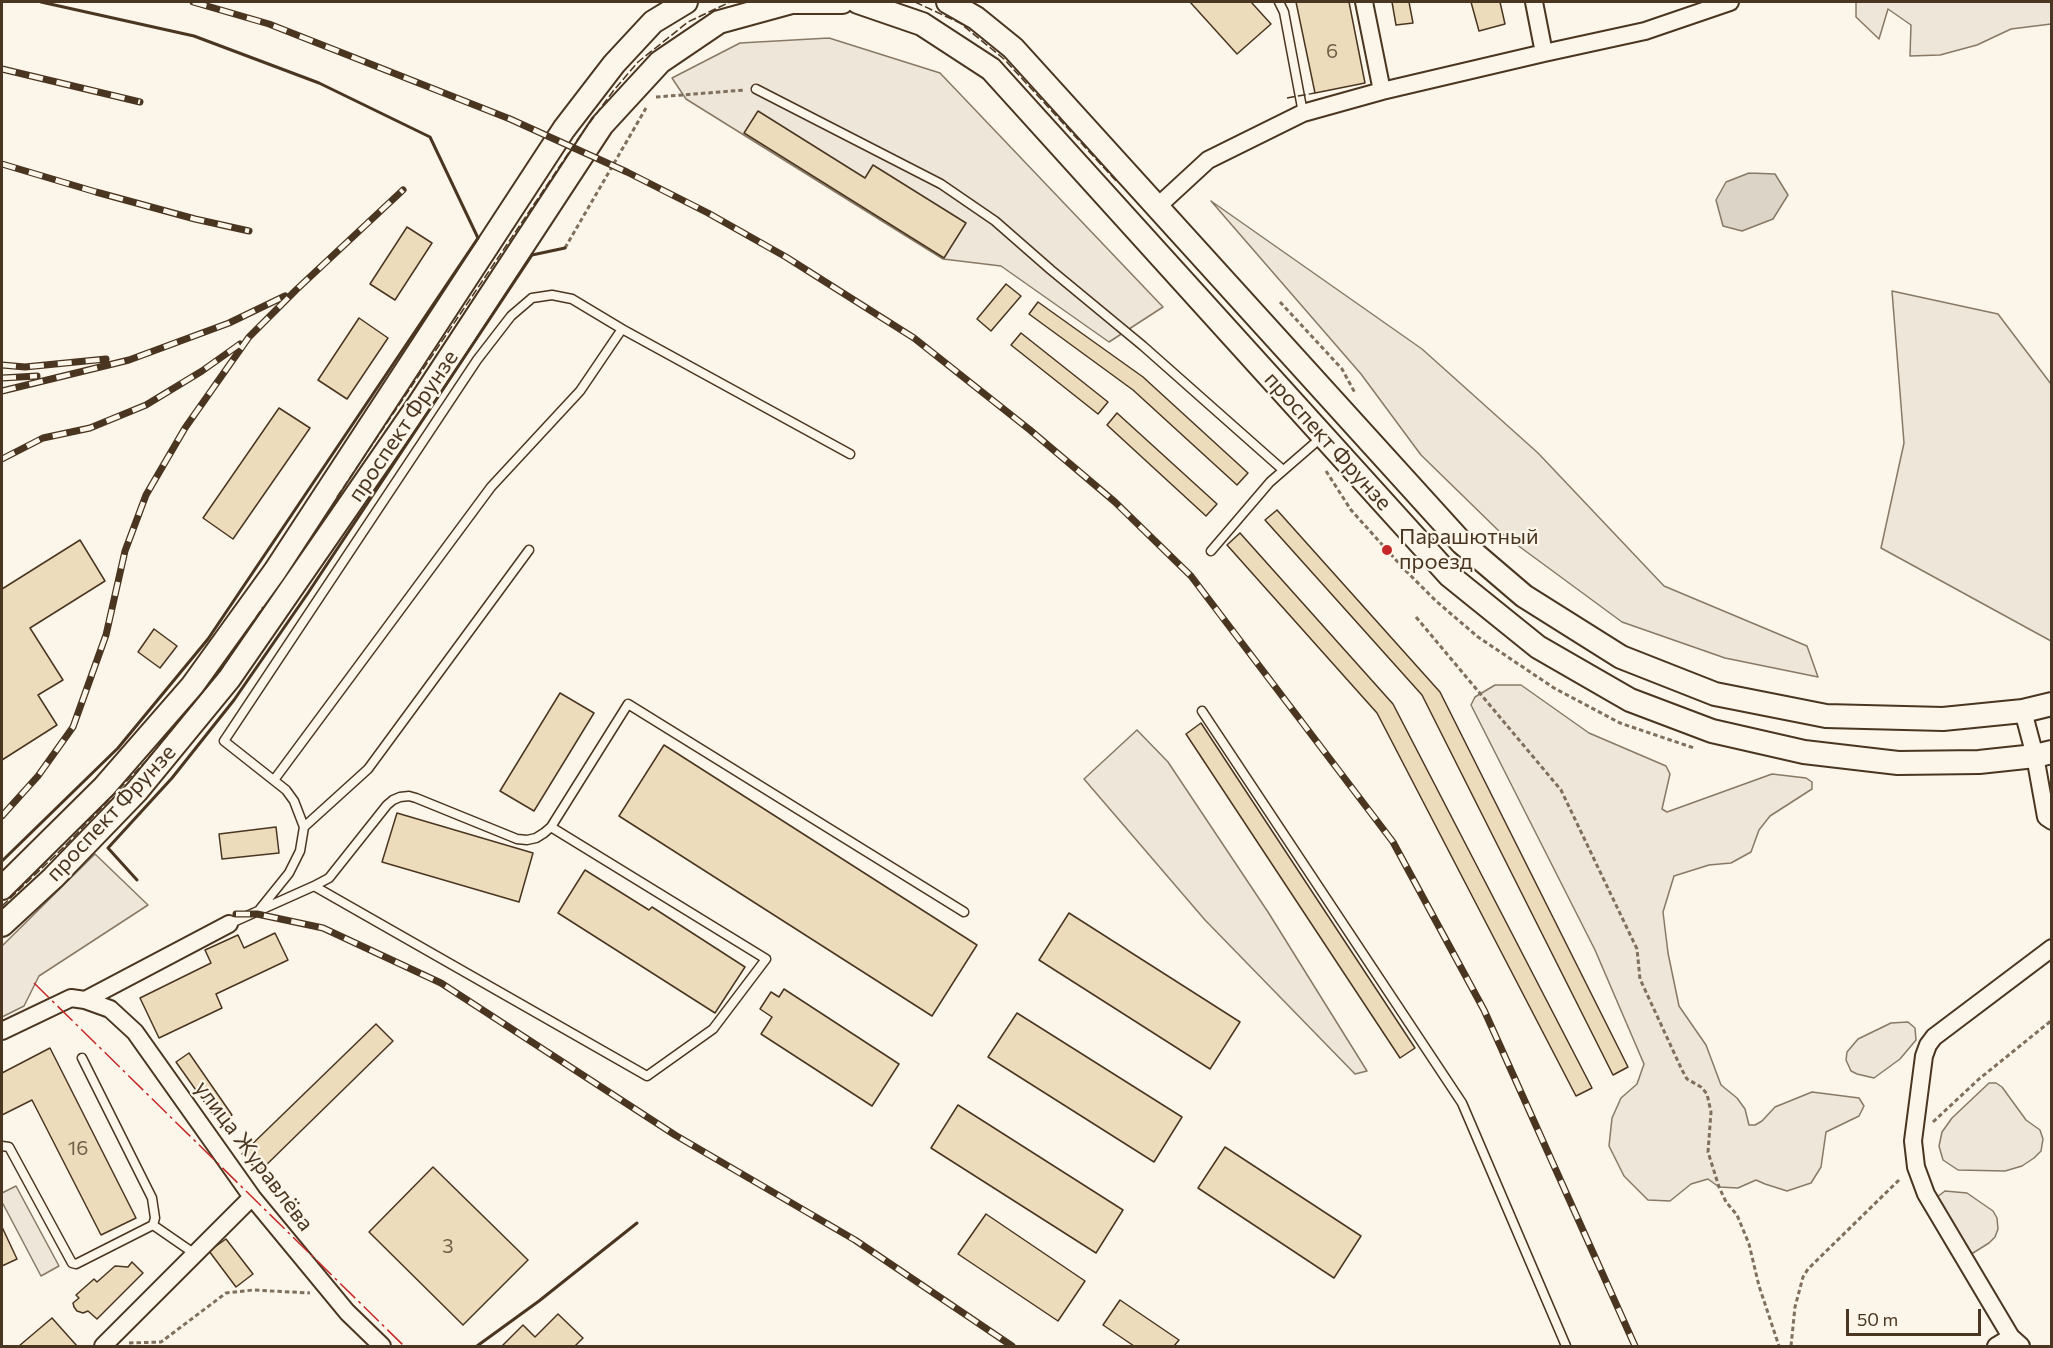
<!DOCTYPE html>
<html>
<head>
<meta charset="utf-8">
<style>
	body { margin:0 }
	#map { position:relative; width:2053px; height:1348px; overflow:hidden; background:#fbf6e9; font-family:Commissioner,sans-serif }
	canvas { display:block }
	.frame { position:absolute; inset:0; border:3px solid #4a3520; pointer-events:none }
	.scale { position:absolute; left:1846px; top:1309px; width:135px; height:27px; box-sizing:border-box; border:3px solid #4a3520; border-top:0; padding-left:8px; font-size:18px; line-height:21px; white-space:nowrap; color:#4a3520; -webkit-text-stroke:4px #fbf6e9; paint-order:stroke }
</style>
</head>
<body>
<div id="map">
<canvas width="2053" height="1348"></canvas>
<div class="frame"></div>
<div class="scale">50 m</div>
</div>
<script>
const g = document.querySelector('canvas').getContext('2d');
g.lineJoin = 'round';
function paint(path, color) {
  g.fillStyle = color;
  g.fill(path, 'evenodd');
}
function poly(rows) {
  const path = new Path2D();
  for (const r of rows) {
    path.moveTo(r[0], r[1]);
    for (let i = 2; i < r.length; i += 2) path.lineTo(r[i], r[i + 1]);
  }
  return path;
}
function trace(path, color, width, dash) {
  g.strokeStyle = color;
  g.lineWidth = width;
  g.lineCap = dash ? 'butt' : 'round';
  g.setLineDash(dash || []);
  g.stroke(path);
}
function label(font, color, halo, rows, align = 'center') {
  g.font = font + ' Commissioner,sans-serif';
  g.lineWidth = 4.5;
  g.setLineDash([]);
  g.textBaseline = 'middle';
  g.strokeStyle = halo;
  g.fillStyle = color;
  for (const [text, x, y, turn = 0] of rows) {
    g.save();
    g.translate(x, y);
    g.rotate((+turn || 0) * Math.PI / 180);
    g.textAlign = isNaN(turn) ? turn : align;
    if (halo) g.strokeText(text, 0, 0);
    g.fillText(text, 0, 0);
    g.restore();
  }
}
const green = poly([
	[1856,2,2051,2,2051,24,2011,29,1977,45,1940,55,1910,56,1911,25,1888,9,1879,39,1856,17,1856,2],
	[829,38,940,73,1163,307,1109,342,1001,266,943,259,686,99,672,78,740,43,829,38],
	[1211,201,1422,349,1538,453,1664,586,1807,646,1818,677,1725,658,1622,622,1501,533,1421,455,1361,374,1211,201],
	[1892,291,1998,314,2051,384,2051,641,1881,548,1904,443,1892,291],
	[1495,685,1521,685,1589,733,1666,766,1670,774,1662,809,1667,812,1772,774,1806,778,1812,782,1812,789,1770,816,1759,830,1751,852,1731,863,1709,865,1674,876,1663,912,1668,953,1679,1006,1706,1045,1721,1085,1737,1098,1745,1109,1749,1125,1755,1125,1762,1121,1775,1107,1812,1092,1859,1098,1864,1106,1859,1116,1826,1132,1821,1167,1811,1183,1787,1191,1765,1184,1756,1180,1738,1188,1719,1187,1708,1179,1691,1184,1670,1201,1648,1200,1624,1176,1609,1146,1612,1118,1621,1098,1637,1084,1644,1064,1595,950,1471,705,1475,697,1495,685],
	[1137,730,1168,762,1268,912,1367,1071,1355,1074,1205,920,1084,779,1137,730],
	[95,854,148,905,39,976,24,1006,2,1017,2,946,95,854],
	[1908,1022,1915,1028,1916,1040,1900,1059,1874,1078,1857,1074,1851,1071,1846,1060,1847,1052,1858,1039,1891,1023,1908,1022],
	[1989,1083,1996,1083,2002,1087,2026,1120,2040,1130,2043,1139,2041,1151,2034,1158,2022,1166,2005,1171,1958,1170,1943,1160,1939,1146,1942,1132,1952,1118,1989,1083],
	[16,1186,59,1266,41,1276,2,1202,2,1193,16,1186],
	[1945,1191,1967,1193,1993,1211,1997,1218,1998,1229,1995,1237,1989,1243,1973,1253,1969,1252,1937,1197,1945,1191]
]);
paint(green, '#ede6d9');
trace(green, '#887966', 1.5);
const water = poly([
	[1749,173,1775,174,1788,195,1773,219,1742,231,1723,226,1716,200,1726,182,1749,173]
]);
paint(water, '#dcd4c6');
trace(water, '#887966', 1.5);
const building = poly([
	[1190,2,1251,2,1271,24,1237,54,1190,2],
	[1296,2,1349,2,1365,83,1315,93,1296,2],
	[1392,2,1409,2,1413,23,1396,25,1392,2],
	[1471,2,1500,2,1505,24,1479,31,1471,2],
	[758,111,865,178,873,165,966,223,944,258,744,133,758,111],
	[407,227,432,243,395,300,370,284,407,227],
	[1006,284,1021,296,991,331,977,319,1006,284],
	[1038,302,1143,377,1248,473,1237,485,1133,390,1029,314,1038,302],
	[359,318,388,338,347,399,318,380,359,318],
	[1021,333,1108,402,1098,414,1011,345,1021,333],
	[279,408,310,428,233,539,203,518,279,408],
	[1117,413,1217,504,1206,516,1107,425,1117,413],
	[1277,510,1440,692,1628,1067,1613,1075,1422,695,1265,520,1277,510],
	[1240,533,1393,704,1592,1088,1576,1096,1377,713,1227,545,1240,533],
	[80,540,105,581,30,628,63,680,38,695,57,725,2,760,2,589,80,540],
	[154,629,177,646,160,668,138,652,154,629],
	[560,693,594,713,534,811,500,791,560,693],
	[1201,723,1415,1048,1400,1058,1186,734,1201,723],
	[664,745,977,945,932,1016,619,816,664,745],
	[397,813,533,853,519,902,382,862,397,813],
	[276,827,279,853,222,859,219,834,276,827],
	[585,870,649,910,652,907,745,967,715,1013,558,913,585,870],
	[1069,913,1240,1022,1210,1069,1039,960,1069,913],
	[275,933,288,960,216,994,222,1008,159,1038,140,998,211,963,205,950,238,935,244,948,275,933],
	[784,989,899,1064,872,1106,761,1034,772,1017,760,1009,771,992,779,997,784,989],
	[1017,1013,1182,1117,1154,1162,988,1057,1017,1013],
	[376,1024,393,1041,259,1172,242,1154,376,1024],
	[50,1048,136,1218,101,1235,32,1100,2,1115,2,1073,50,1048],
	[189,1053,232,1115,220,1124,176,1062,189,1053],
	[958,1105,1123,1210,1096,1253,931,1148,958,1105],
	[1225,1147,1361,1236,1334,1278,1198,1188,1225,1147],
	[433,1167,528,1260,463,1325,369,1232,433,1167],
	[986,1214,1085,1281,1058,1321,958,1254,986,1214],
	[2,1227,17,1259,2,1266,2,1227],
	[226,1239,253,1274,236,1287,209,1251,226,1239],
	[132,1262,143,1273,97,1319,88,1311,83,1313,77,1311,74,1307,73,1303,79,1298,76,1295,94,1279,97,1282,115,1266,128,1267,132,1262],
	[1120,1300,1179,1340,1174,1346,1134,1346,1103,1325,1120,1300],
	[558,1314,583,1338,575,1346,502,1346,523,1325,535,1337,558,1314],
	[52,1318,77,1346,19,1346,52,1318]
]);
paint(building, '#ecdcbc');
trace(building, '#4a3520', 1.5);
const service = poly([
	[1279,2,1284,12,1303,113],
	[756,89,941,184,995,221,1051,270,1143,346,1283,470],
	[1211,551,1270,482,1323,436],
	[1202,711,1462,1103,1566,1346],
	[274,780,491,487,580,391,622,329,850,454],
	[304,827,368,769,529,550],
	[314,886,329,878,387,805,393,800,400,797,409,796,416,798,517,839,527,840,536,838,544,833,551,827],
	[260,909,289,873,300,851,304,827,294,801,286,790,224,741,477,360,511,316,532,298,552,295,572,299,622,329],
	[229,924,314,886,647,1076,713,1029,766,959,551,827,628,704,964,912],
	[82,1058,152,1198,155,1218,153,1225],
	[2,1146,9,1147,72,1263,76,1264,153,1225,195,1254]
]);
const minor = poly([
	[1364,2,1382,91],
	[1534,2,1544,53],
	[1157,207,1208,160,1303,113,1382,91,1544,53,1645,31,1730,2],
	[2023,711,2035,756,2046,817,2052,821],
	[85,1000,110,1009,135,1032,252,1197,347,1312,382,1346],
	[2,1031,71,998,85,1000,229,924],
	[103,1346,252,1197],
	[1996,1346,2011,1337],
	[2021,1346,2011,1337,1926,1194,1916,1167,1913,1141,1924,1056,1928,1045,1934,1037,2052,948]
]);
const secondary = poly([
	[858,2,922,24,991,69,1450,576,1538,647,1630,700,1712,731,1804,752,1898,763,1979,762,2035,756,2052,752],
	[948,2,976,18,1013,48,1462,543,1524,596,1621,657,1715,694,1826,716,1943,719,2023,711,2052,704],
	[2,888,104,787,192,686,275,571,564,129,614,64,653,22,686,2],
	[2,925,53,878,137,791,229,679,419,404,602,125,660,62,719,22,792,2,842,2]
]);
trace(service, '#4a3520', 11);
trace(minor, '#4a3520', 20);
trace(secondary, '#4a3520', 26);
trace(poly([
	[656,97,745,90],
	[565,248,646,108],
	[1280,302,1342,369,1355,393],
	[1326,471,1351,510,1405,570,1436,601,1478,637,1554,688,1620,723,1694,748],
	[1416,617,1561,790,1637,949,1640,979,1682,1070,1687,1079,1701,1087,1707,1094,1711,1112,1708,1152,1719,1187,1726,1202,1737,1215,1749,1244,1759,1286,1779,1346],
	[1933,1122,1979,1079,2052,1020],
	[129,1343,161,1342,226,1293,253,1290,310,1293],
	[1791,1346,1795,1307,1803,1277,1808,1269,1901,1178]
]), '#7f6f5c', 3, [4.5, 3]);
trace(service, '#fbf6e9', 8);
trace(minor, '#fbf6e9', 16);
trace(secondary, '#fbf6e9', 22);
const rail = poly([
	[193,2,269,24,510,119,627,172,708,213,786,257,914,338,1030,430,1115,502,1191,576,1393,842,1484,1010,1635,1346],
	[2,69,140,102],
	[2,164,96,192,195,219,249,231],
	[2,365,25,367,106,359],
	[2,378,37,376],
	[2,391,129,360,229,323,285,296],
	[2,459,43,438,90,428,146,405,202,371,240,344],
	[2,816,38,776,73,727,106,635,125,551,146,495,185,428,249,337,296,290,403,190],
	[236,914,257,914,323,928,441,983,675,1135,855,1240,1012,1346]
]);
trace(rail, '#4a3520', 7);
trace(rail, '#fbf6e9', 4.5, [14]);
trace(poly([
	[915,2,960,23,1004,59,1118,183],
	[1287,98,1315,93],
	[337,497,582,133,614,90,638,62,688,22,730,2],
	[2,906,64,847,146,761,220,671,263,607]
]), '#4a3520', 1.5, [8, 3]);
trace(poly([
	[2,861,118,748,208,639,478,238,430,137,319,83,194,36,41,2],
	[137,880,108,848,172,778,234,700,308,593,532,255,565,248],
	[477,1346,539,1301,637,1223]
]), '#4a3520', 3);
trace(poly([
	[34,983,404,1346]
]), '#c62828', 1.5, [21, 4.5, 3, 4.5]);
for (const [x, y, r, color] of [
	[1387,550,6,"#c62828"]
]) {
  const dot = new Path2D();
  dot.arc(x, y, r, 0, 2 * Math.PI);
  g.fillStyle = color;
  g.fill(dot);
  trace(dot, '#fbf6e9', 2);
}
label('20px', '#725f47', null, [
	["6",1332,51],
	["16",78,1148],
	["3",448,1246]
]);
label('22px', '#4a3520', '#fbf6e9', [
	["проспект Фрунзе",403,426,-56],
	["проспект Фрунзе",1328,441,48],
	["проспект Фрунзе",111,813,-47],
	["улица Журавлёва",254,1156,53]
]);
label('22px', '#4a3520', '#fbf6e9', [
	["Парашютный",1399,537],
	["проезд",1399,562]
], 'left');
</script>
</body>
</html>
